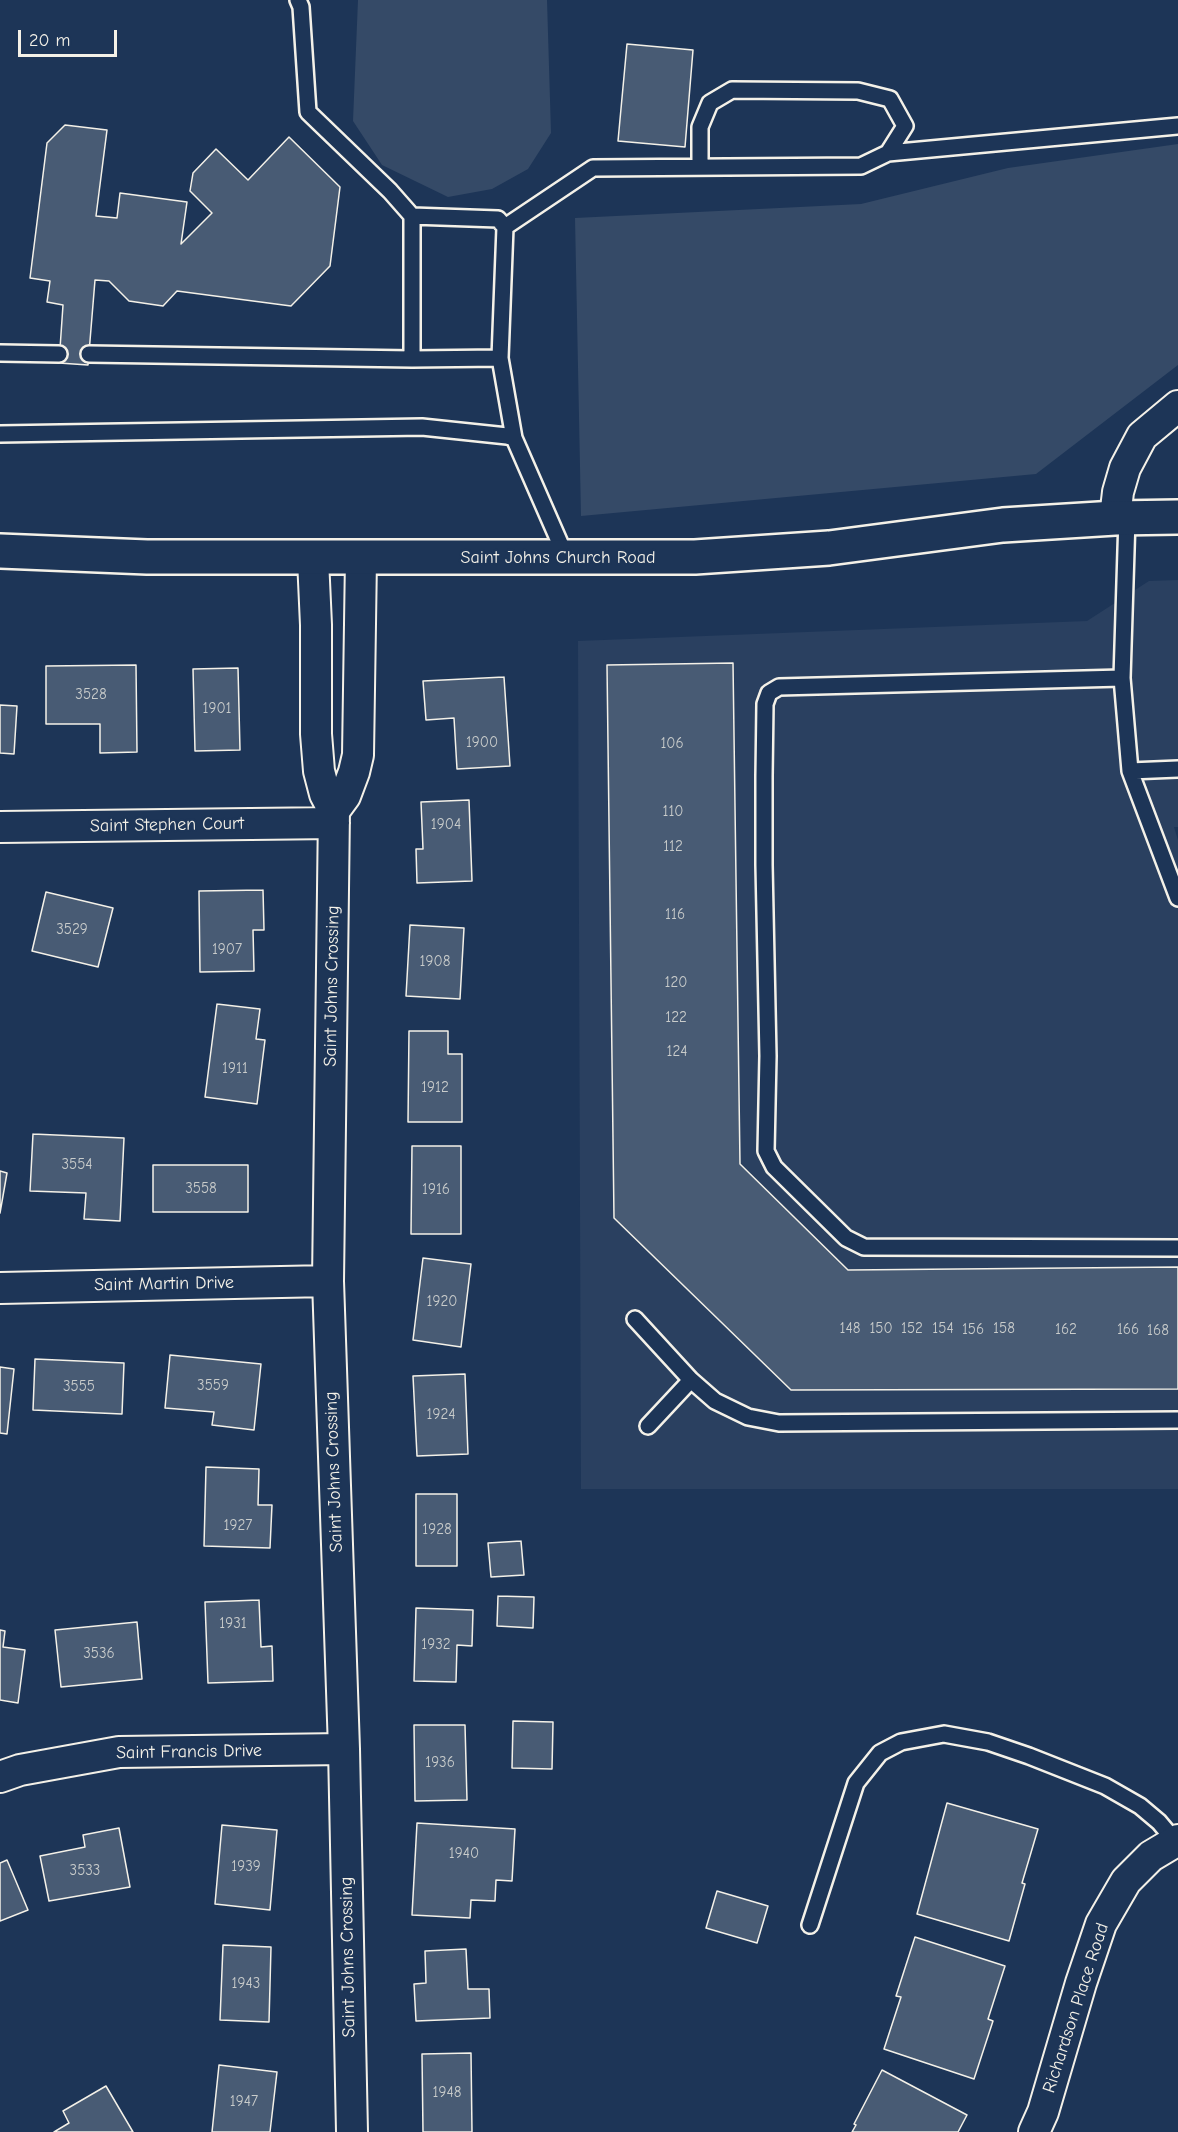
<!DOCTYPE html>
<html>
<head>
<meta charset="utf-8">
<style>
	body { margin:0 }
	#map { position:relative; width:1178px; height:2132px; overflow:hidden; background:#1d3557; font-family:"Comic Neue",sans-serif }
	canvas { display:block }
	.scale { position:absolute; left:18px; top:30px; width:99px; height:27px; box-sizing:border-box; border:3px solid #f4f1e8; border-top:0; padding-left:8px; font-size:18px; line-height:21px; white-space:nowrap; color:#f4f1e8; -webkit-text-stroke:4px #1d3557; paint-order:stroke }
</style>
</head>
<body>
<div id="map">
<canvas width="1178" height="2132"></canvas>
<div class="scale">20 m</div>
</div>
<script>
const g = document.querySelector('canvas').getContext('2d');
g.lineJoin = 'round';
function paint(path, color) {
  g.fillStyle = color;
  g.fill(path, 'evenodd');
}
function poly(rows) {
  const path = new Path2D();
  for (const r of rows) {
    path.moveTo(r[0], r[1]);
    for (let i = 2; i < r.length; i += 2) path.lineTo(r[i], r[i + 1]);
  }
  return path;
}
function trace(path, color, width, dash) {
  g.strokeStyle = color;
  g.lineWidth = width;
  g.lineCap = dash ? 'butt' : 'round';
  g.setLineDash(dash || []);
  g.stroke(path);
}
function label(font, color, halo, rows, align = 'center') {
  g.font = font + ' "Comic Neue",sans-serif';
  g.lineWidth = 4.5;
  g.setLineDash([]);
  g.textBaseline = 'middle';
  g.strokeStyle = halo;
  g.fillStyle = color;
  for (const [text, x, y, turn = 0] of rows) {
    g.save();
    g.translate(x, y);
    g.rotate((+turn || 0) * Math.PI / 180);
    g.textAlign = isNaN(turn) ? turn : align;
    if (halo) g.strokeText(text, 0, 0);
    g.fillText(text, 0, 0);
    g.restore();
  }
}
paint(poly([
	[1178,580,1178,827,1174,827,1178,840,1178,1489,581,1489,578,641,1087,621,1149,581]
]), '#2a4060');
paint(poly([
	[358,0,547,0,551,133,528,169,492,189,448,197,382,165,353,121],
	[1178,144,1178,365,1036,474,581,516,575,218,861,204,1008,168]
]), '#354a67');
const building = poly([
	[627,44,693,50,685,147,618,141,627,44],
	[65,125,107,130,96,216,117,218,120,193,187,202,181,244,212,213,190,191,193,173,216,149,248,180,289,137,340,187,330,266,291,306,177,291,163,306,129,301,109,281,95,280,88,365,59,363,63,305,47,302,50,281,30,278,47,143,65,125],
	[733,663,740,1164,848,1270,1178,1267,1178,1389,791,1390,614,1218,607,665,733,663],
	[136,665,137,752,100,753,100,724,46,724,46,666,136,665],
	[238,668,240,750,195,751,193,669,238,668],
	[504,677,510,766,457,769,454,718,426,720,423,681,504,677],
	[0,705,17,706,14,754,0,753,0,705],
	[469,800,472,881,417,883,416,849,423,849,421,802,469,800],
	[263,890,264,930,253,930,254,971,200,972,199,891,263,890],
	[46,892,113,908,98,967,32,951,46,892],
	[410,925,464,928,460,999,406,996,410,925],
	[217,1004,260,1009,256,1039,265,1040,257,1104,205,1097,217,1004],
	[409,1031,448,1031,448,1054,462,1054,462,1122,408,1122,409,1031],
	[33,1134,124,1138,120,1221,84,1219,86,1193,30,1191,33,1134],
	[412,1146,461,1146,461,1234,411,1234,412,1146],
	[153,1165,248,1165,248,1212,153,1212,153,1165],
	[0,1171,7,1173,0,1213,0,1171],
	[423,1258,471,1264,461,1347,413,1340,423,1258],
	[170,1355,261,1364,254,1430,212,1425,214,1412,165,1408,170,1355],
	[35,1359,124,1363,122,1414,33,1410,35,1359],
	[0,1367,14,1369,7,1434,0,1433,0,1367],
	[465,1374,468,1454,417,1456,413,1376,465,1374],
	[206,1467,259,1469,258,1505,272,1505,270,1548,204,1546,206,1467],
	[416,1494,457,1494,457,1566,416,1566,416,1494],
	[521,1541,524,1575,491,1577,488,1543,521,1541],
	[498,1596,534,1597,533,1628,497,1626,498,1596],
	[259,1600,261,1647,272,1646,273,1681,208,1683,205,1602,259,1600],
	[416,1608,473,1610,472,1646,457,1645,456,1682,414,1681,416,1608],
	[137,1622,142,1679,61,1687,55,1630,137,1622],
	[0,1630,5,1631,3,1647,25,1650,18,1703,0,1700,0,1630],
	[513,1721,553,1722,552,1769,512,1768,513,1721],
	[414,1725,465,1725,467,1800,415,1801,414,1725],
	[947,1803,1038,1829,1022,1883,1025,1884,1009,1941,917,1914,947,1803],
	[417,1823,515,1829,512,1881,496,1880,495,1901,471,1900,470,1918,412,1915,417,1823],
	[222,1825,277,1830,270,1910,215,1904,222,1825],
	[119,1828,130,1887,49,1901,40,1856,85,1847,83,1835,119,1828],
	[7,1860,28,1910,0,1921,0,1863,7,1860],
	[717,1891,768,1906,757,1943,706,1928,717,1891],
	[915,1937,1005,1966,988,2019,993,2021,974,2079,884,2049,901,1997,896,1996,915,1937],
	[223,1945,271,1947,269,2022,220,2020,223,1945],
	[466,1949,468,1989,489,1989,490,2018,416,2021,414,1984,426,1983,425,1951,466,1949],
	[471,2053,472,2132,423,2132,422,2054,471,2053],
	[219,2065,277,2072,270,2132,212,2132,219,2065],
	[882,2070,967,2115,958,2132,852,2132,856,2125,854,2124,882,2070],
	[106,2086,133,2132,54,2132,69,2123,63,2111,106,2086]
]);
paint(building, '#485b74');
trace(building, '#f4f1e8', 1.5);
const lane = poly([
	[888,153,1178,126],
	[412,216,498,219,505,227,500,358,514,438],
	[505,227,593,168,861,166,888,153,905,126,890,99,858,91,732,90,710,103,700,127,700,167],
	[0,353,59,354],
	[89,354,412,359,412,216,390,191,308,112,301,7,298,0],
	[412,359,500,358],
	[0,434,422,427,507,436,514,438,566,557],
	[1127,518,1122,678,1130,771,1178,898],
	[1122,678,779,687,769,693,765,704,764,776,764,865,768,1056,766,1151,774,1167,846,1238,864,1247,1178,1248],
	[1130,771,1178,769],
	[635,1319,691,1380,715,1401,748,1417,779,1423,1178,1420],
	[648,1426,691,1380],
	[810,1925,856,1783,880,1753,901,1742,944,1734,988,1742,1029,1756,1105,1786,1140,1806,1159,1822,1175,1841]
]);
const street = poly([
	[1115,518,1118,492,1125,468,1142,436,1178,406],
	[313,559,316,625,316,734,319,771,325,794,334,811,328,1281,344,1749,352,2132],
	[334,811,345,796,354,772,358,755,361,558],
	[0,827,334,823],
	[0,1288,328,1281],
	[0,1777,20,1770,119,1752,344,1749],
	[1034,2132,1043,2112,1081,1983,1101,1924,1126,1881,1151,1856,1178,1840]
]);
const secondary = poly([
	[0,551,147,557,695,557,829,548,1003,525,1115,518,1178,517]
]);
trace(lane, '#f4f1e8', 20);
trace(street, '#f4f1e8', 34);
trace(secondary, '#f4f1e8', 38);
trace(lane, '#1d3557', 15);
trace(street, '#1d3557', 30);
trace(secondary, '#1d3557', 33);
label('15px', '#c9cccb', null, [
	["3528",91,695],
	["1901",217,709],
	["1900",482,743],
	["106",672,744],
	["110",673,812],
	["1904",446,825],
	["112",673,847],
	["116",675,915],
	["3529",72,930],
	["1907",227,950],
	["1908",435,962],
	["120",676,983],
	["122",676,1018],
	["124",677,1052],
	["1911",235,1069],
	["1912",435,1088],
	["3554",77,1165],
	["3558",201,1189],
	["1916",436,1190],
	["1920",442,1302],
	["148",850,1329],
	["150",881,1329],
	["152",912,1329],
	["154",943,1329],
	["158",1004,1329],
	["156",973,1330],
	["162",1066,1330],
	["166",1128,1330],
	["168",1158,1331],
	["3559",213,1386],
	["3555",79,1387],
	["1924",441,1415],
	["1927",238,1526],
	["1928",437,1530],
	["1931",233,1624],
	["1932",436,1645],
	["3536",99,1654],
	["1936",440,1763],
	["1940",464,1854],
	["1939",246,1867],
	["3533",85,1871],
	["1943",246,1984],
	["1948",447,2093],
	["1947",244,2102]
]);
label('18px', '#f4f1e8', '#1d3557', [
	["Saint Johns Church Road",558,558],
	["Saint Stephen Court",167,825,-1],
	["Saint Johns Crossing",332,986,-89],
	["Saint Martin Drive",164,1284,-1],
	["Saint Johns Crossing",334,1472,-92],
	["Saint Francis Drive",189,1752,-1],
	["Saint Johns Crossing",348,1957,-91],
	["Richardson Place Road",1076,2008,-72]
]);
</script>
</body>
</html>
